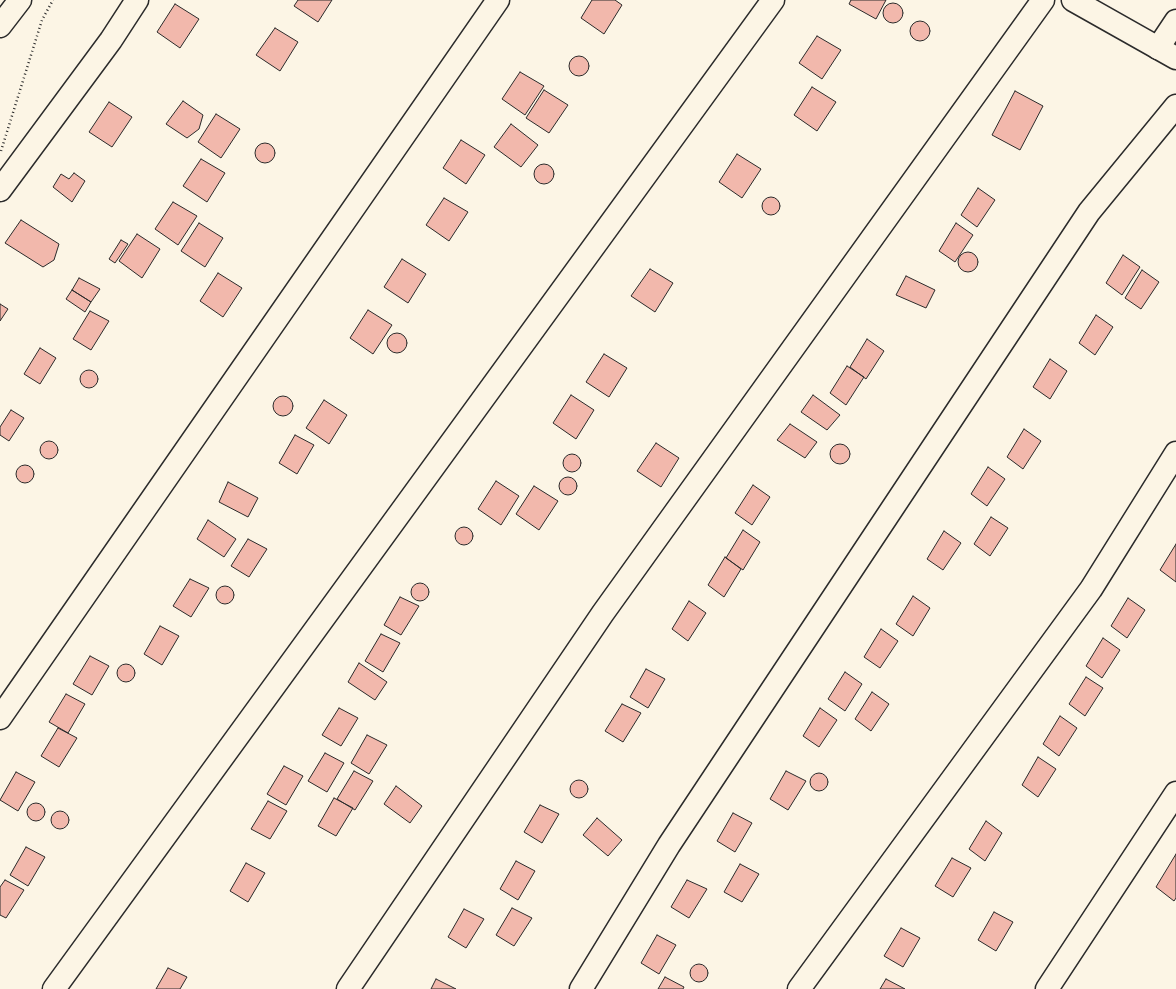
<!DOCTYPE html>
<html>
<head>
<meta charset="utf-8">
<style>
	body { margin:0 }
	canvas { display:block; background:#fcf5e5 }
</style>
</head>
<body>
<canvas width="1176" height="989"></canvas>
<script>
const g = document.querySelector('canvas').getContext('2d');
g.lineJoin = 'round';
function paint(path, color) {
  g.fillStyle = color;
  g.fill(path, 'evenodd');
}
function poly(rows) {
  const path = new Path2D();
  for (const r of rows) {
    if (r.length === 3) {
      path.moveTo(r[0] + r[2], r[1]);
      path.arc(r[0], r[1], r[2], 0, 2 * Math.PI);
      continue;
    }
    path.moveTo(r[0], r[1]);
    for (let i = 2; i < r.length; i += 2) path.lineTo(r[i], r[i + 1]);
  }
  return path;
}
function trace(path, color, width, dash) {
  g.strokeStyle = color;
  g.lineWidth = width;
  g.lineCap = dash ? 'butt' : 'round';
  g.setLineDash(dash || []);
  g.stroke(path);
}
const building = poly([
	[298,0,332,0,318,22,294,6,298,0],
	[592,0,615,0,622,5,604,34,581,18,592,0],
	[851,0,886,0,876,19,849,4,851,0],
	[893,13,10],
	[175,4,199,19,180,48,157,32,175,4],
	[920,31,10],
	[275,28,298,42,280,71,256,55,275,28],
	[817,36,841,50,822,79,799,63,817,36],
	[579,66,10],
	[520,72,544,86,525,115,502,99,520,72],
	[812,87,836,102,817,131,794,115,812,87],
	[544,90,568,105,549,133,526,118,544,90],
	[1015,91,1043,106,1020,150,992,135,1015,91],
	[183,101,203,115,199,129,187,138,166,124,183,101],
	[109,102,132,117,112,147,89,132,109,102],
	[216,114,240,129,221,158,198,142,216,114],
	[511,124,538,145,521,167,494,147,511,124],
	[461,140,485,155,466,184,443,168,461,140],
	[265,153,10],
	[737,154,761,169,742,198,719,182,737,154],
	[201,159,225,173,207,202,183,186,201,159],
	[544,174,10],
	[74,173,85,181,72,202,53,187,61,174,69,179,74,173],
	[978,188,995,200,977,227,961,215,978,188],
	[771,206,9],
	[444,198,468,212,449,241,426,225,444,198],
	[173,202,197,216,178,245,155,229,173,202],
	[21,220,59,244,54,260,43,267,5,243,21,220],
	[199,223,223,238,205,267,181,251,199,223],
	[956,223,973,235,955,262,939,251,956,223],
	[137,234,160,249,142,278,119,261,137,234],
	[121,240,128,244,115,263,109,259,121,240],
	[968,262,10],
	[1123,255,1140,267,1122,295,1106,283,1123,255],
	[402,259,426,274,408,303,384,287,402,259],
	[650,269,673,283,655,312,631,296,650,269],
	[1142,270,1159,282,1141,309,1125,298,1142,270],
	[218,273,242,288,223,317,200,301,218,273],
	[906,276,935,290,926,308,896,295,906,276],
	[79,278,100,289,91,302,72,290,79,278],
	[72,290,91,302,85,312,66,299,72,290],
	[0,304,8,309,0,321,0,304],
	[368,310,392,325,373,354,350,338,368,310],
	[90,311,109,321,91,350,73,339,90,311],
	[1096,315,1113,327,1095,355,1079,343,1096,315],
	[397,343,10],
	[867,339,884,351,866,379,850,367,867,339],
	[40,348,56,358,40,384,24,374,40,348],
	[604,354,627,368,609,397,586,382,604,354],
	[1050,359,1067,371,1050,399,1033,387,1050,359],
	[847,366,864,377,846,405,830,393,847,366],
	[89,379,9],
	[571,395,594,410,576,439,553,423,571,395],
	[813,395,840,415,827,430,801,412,813,395],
	[283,406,10],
	[324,400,347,415,329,444,306,428,324,400],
	[11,410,24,418,9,441,0,435,0,427,11,410],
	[790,424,817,442,805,458,777,440,790,424],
	[1024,429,1041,441,1023,469,1007,457,1024,429],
	[295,435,314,445,297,474,279,463,295,435],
	[49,450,9],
	[656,443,679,458,661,487,637,471,656,443],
	[840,454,10],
	[572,463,9],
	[25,474,9],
	[988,467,1005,479,987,506,971,494,988,467],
	[568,486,9],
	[496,481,519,496,501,525,478,509,496,481],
	[228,482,258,498,248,517,219,502,228,482],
	[753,485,770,497,752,525,735,513,753,485],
	[534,486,558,501,539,530,516,514,534,486],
	[991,517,1008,528,990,556,974,544,991,517],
	[208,520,236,539,224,557,197,539,208,520],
	[464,536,9],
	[743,530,760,542,743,570,726,558,743,530],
	[944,531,961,543,943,570,927,559,944,531],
	[248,539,267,549,249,577,231,566,248,539],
	[1176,544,1176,582,1160,570,1176,544],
	[725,557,741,569,724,597,708,585,725,557],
	[190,579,209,588,191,617,173,606,190,579],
	[420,592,9],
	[225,595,9],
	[913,596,930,608,913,636,896,624,913,596],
	[400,597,419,606,401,635,384,625,400,597],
	[1128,598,1145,610,1127,638,1111,626,1128,598],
	[689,601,706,613,688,641,672,629,689,601],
	[160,626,179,636,162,665,144,654,160,626],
	[881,629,898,641,880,668,864,657,881,629],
	[381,634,400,643,383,672,365,661,381,634],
	[1103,638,1120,650,1102,678,1086,666,1103,638],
	[90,656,109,666,92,695,73,684,90,656],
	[359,663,387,682,375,700,348,682,359,663],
	[126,673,9],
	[646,669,665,679,648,708,630,697,646,669],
	[845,672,862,684,845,711,828,699,845,672],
	[1086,677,1103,688,1085,716,1069,704,1086,677],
	[872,692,889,704,871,731,855,719,872,692],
	[66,694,85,704,68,733,49,722,66,694],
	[622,704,641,713,623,742,605,731,622,704],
	[339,708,358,718,341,746,322,735,339,708],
	[820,708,837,720,819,747,803,736,820,708],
	[1060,716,1077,728,1059,756,1043,744,1060,716],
	[58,728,77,738,59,767,41,756,58,728],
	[367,735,387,745,369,774,351,763,367,735],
	[325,753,344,763,327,792,308,781,325,753],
	[1038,757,1056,769,1038,797,1022,785,1038,757],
	[284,766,303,776,286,805,267,794,284,766],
	[354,771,373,781,355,810,337,799,354,771],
	[786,771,806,781,788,810,770,799,786,771],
	[16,772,35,782,18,811,0,800,16,772],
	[819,782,9],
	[579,789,9],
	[396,786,422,806,410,823,384,804,396,786],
	[334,798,353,808,336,836,318,826,334,798],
	[268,801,287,811,270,839,251,829,268,801],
	[36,812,9],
	[540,805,559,814,542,843,524,832,540,805],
	[60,820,9],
	[733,813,752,823,735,852,717,841,733,813],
	[597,818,622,840,608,856,583,835,597,818],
	[986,821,1002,833,985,861,969,849,986,821],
	[26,847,45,857,28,886,10,875,26,847],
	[1176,854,1176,898,1174,901,1156,887,1176,854],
	[952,858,971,868,953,897,935,886,952,858],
	[516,861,535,871,518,900,500,889,516,861],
	[246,863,265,873,248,902,230,891,246,863],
	[740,864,759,874,742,902,724,892,740,864],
	[5,880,24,890,6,918,0,915,0,887,5,880],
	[687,880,707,889,689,918,671,907,687,880],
	[512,908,532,918,514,946,496,935,512,908],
	[464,909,484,919,466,948,448,937,464,909],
	[994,912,1013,922,996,951,978,940,994,912],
	[901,928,920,938,903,967,884,956,901,928],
	[657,935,676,945,659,974,641,963,657,935],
	[699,973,9],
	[168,968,187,977,180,989,156,989,168,968],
	[665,977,684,987,683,989,658,989,665,977],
	[436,979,456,989,431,989,436,979],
	[886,979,905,989,880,989,886,979]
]);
paint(building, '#f2b8ac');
trace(building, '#2b2b2b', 1);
const minor = poly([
	[0,26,20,0],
	[1158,48,1176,21],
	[0,190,111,40,137,0],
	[0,718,498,0],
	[54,989,773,0],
	[348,989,603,613,1043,0],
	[581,989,669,845,1089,212,1176,106],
	[799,989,1091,589,1176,453],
	[1047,989,1176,793]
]);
const secondary = poly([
	[1073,0,1176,58]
]);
trace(minor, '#2b2b2b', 25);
trace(secondary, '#2b2b2b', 25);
trace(poly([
	[1,151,42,20,53,0]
]), '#2b2b2b', 2.5, [1, 3]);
trace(minor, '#fcf5e5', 22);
trace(secondary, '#fcf5e5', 22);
</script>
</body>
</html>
